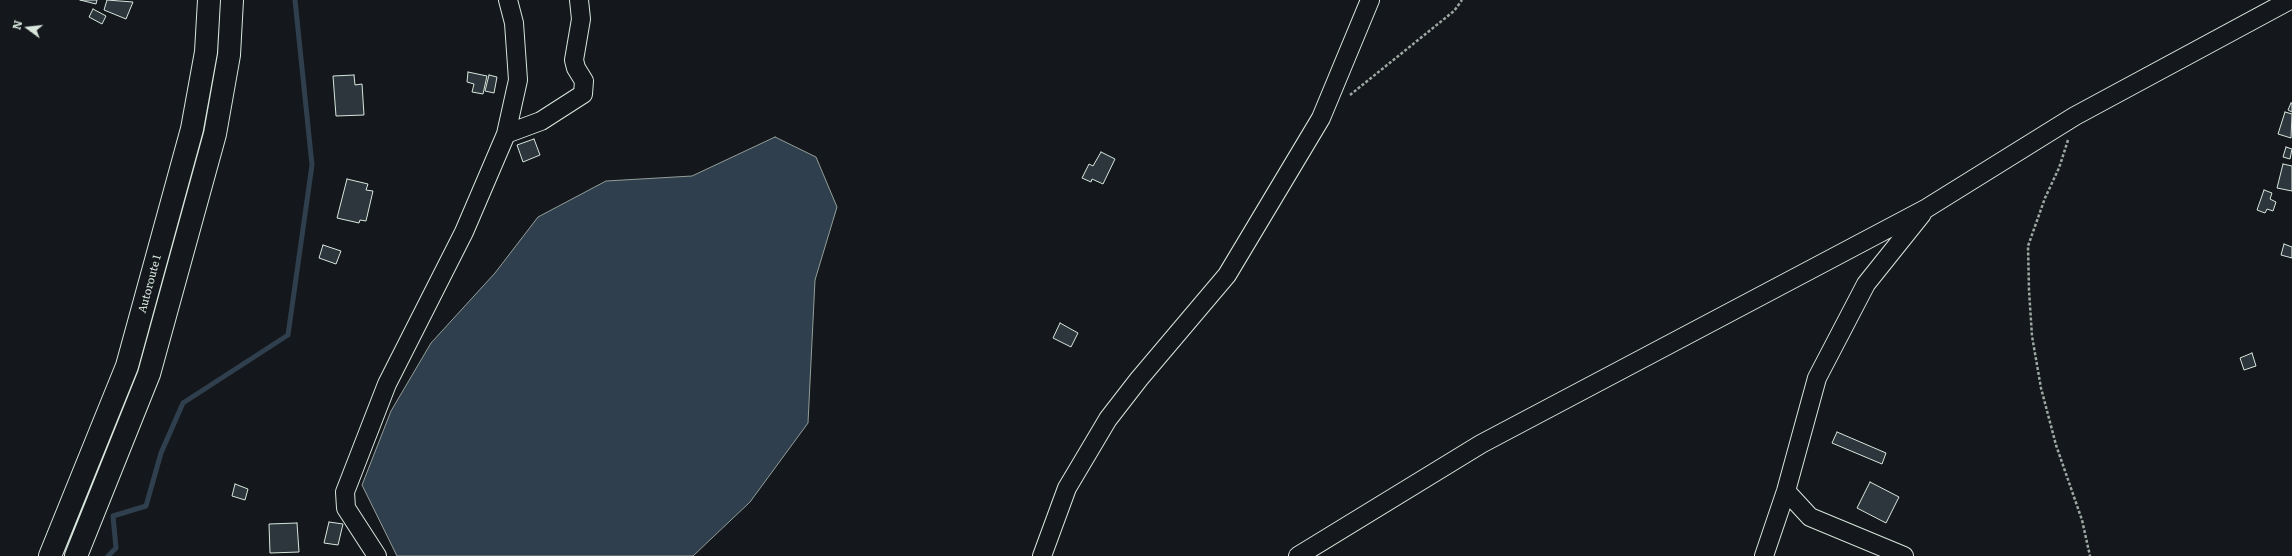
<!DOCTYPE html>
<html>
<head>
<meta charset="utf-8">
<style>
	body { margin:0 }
	#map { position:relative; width:2292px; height:556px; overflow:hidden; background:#14181c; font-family:Literata,serif }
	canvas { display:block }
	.north { position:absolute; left:8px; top:8px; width:40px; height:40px; -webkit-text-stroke:3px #14181c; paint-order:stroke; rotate:285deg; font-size:11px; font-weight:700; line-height:16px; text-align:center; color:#d8e6dc }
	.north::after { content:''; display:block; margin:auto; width:14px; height:18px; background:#d8e6dc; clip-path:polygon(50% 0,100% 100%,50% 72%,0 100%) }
</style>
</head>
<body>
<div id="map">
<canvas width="2292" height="556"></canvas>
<div class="north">N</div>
</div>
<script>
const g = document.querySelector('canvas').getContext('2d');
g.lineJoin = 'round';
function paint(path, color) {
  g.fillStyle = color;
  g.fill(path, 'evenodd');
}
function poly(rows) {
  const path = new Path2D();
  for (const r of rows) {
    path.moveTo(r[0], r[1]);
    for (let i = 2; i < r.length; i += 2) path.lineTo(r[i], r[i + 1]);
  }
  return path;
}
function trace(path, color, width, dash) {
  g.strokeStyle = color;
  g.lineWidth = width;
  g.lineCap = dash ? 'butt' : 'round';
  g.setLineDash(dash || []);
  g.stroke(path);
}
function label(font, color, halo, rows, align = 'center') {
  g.font = font + ' Literata,serif';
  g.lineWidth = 3;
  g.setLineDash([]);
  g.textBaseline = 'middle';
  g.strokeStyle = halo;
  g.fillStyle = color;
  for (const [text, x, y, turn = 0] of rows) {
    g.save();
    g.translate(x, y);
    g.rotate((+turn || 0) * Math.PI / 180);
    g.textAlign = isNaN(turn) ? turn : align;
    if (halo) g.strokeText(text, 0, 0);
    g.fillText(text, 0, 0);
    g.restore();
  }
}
const water = poly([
	[775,137,816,157,837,207,815,280,808,423,750,502,693,556,397,556,362,485,391,411,431,343,495,273,538,217,606,181,692,176,775,137]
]);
paint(water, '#2f3f4d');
trace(water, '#939e99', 1);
trace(poly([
	[108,556,116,548,113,516,146,506,161,453,183,403,288,335,312,165,295,0]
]), '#2f3f4d', 5);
const building = poly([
	[80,0,97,0,96,4,80,0],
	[107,0,133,2,126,19,104,10,107,0],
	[93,9,106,16,102,24,89,17,93,9],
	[468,72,487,76,483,94,472,92,474,84,467,82,468,72],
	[354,75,355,85,362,84,364,115,336,116,333,76,354,75],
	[489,75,497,77,494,93,485,91,489,75],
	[2291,103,2292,103,2292,112,2288,110,2291,103],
	[2285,112,2292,114,2291,138,2278,134,2285,112],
	[534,139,540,155,523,162,517,145,534,139],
	[2286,147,2292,149,2290,159,2283,157,2286,147],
	[1101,152,1115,159,1103,184,1092,179,1091,182,1082,178,1089,164,1093,166,1101,152],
	[2283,164,2292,166,2292,191,2277,188,2283,164],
	[347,179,368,184,366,190,373,191,366,221,360,220,359,223,337,218,347,179],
	[2264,190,2272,193,2270,199,2276,202,2273,211,2267,209,2265,213,2257,210,2264,190],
	[2284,244,2292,247,2292,258,2281,255,2284,244],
	[323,245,341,251,336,264,319,258,323,245],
	[1060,323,1078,333,1071,347,1053,338,1060,323],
	[2252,353,2256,366,2244,370,2240,358,2252,353],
	[1837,432,1886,453,1882,464,1832,443,1837,432],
	[1870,482,1899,497,1886,523,1857,508,1870,482],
	[235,484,248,489,245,500,232,496,235,484],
	[329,522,343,524,338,545,324,543,329,522],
	[297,523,299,552,270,553,269,524,297,523]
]);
paint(building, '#2c363c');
trace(building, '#d8e6dc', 1);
const minor = poly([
	[506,134,541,121,583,94,584,81,576,68,574,60,581,19,579,0],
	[1786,491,1810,517,1904,556],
	[377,556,346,508,345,492,387,384,464,232,506,134,518,80,514,23,508,0],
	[1042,556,1067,488,1108,419,1139,379,1227,275,1321,118,1370,0],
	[1298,556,1481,444,1927,208,2075,116,2290,0],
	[1764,556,1786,491,1817,378,1866,284,1922,214]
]);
const major = poly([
	[50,556,127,366,192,129,206,52,209,0],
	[76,556,149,374,215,134,229,55,232,0]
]);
trace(minor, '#d8e6dc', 20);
trace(major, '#d8e6dc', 24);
trace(poly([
	[1350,95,1454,11,1462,0],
	[2068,140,2059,168,2045,198,2028,246,2029,290,2032,336,2041,388,2056,445,2082,520,2090,556]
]), '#9da8a2', 2.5, [3, 2]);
trace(minor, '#14181c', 18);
trace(major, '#14181c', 22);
label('11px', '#d8e6dc', '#14181c', [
	["Autoroute 1",150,284,-75]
]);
</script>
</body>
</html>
